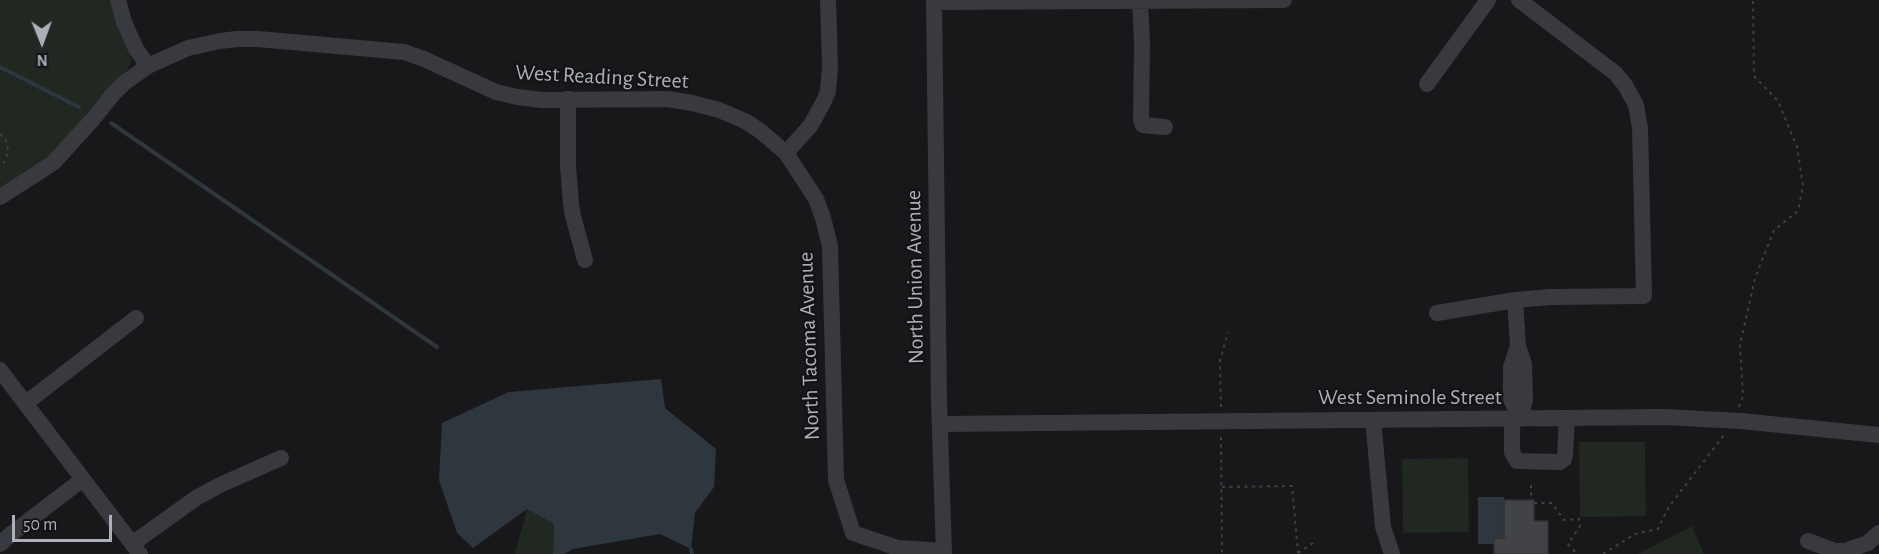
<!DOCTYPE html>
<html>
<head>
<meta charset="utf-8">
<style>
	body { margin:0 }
	#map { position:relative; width:1879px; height:554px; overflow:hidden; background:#18181a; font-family:"Alegreya Sans",sans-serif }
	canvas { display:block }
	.north { position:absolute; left:12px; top:12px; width:60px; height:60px; -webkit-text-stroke:4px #131315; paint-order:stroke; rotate:179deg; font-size:16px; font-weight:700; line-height:24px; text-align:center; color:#abafba }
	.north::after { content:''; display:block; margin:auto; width:21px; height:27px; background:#abafba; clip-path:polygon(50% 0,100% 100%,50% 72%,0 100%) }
	.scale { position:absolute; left:12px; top:515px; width:100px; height:27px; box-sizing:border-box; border:3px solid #abafba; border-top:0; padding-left:8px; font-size:18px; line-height:21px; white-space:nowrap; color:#abafba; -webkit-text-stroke:4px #131315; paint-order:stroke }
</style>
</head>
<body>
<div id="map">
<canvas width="1879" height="554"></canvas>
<div class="north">N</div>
<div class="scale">50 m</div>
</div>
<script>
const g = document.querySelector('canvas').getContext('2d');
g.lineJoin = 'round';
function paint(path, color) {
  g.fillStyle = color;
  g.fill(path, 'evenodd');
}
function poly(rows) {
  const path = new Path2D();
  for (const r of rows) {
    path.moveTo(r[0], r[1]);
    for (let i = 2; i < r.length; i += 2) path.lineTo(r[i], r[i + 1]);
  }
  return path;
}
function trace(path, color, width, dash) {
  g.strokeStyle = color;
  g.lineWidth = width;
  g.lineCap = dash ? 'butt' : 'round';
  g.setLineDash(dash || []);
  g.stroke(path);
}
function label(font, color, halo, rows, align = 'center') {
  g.font = font + ' "Alegreya Sans",sans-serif';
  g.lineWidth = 4.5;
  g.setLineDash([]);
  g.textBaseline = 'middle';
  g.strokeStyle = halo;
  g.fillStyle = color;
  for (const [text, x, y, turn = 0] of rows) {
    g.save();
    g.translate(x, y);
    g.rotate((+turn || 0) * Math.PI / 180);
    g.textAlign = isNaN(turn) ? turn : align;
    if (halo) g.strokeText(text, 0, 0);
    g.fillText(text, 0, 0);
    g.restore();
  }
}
paint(poly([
	[0,0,110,0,119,31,132,59,128,70,113,83,95,103,62,144,42,161,0,187],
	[1579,442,1645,442,1646,516,1580,517],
	[1468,458,1469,532,1403,533,1402,459],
	[527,509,554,524,553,554,515,554],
	[1692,526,1704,554,1638,554]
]), '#202821');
paint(poly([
	[661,379,665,408,716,449,714,487,695,513,691,549,660,534,573,549,564,554,553,554,554,524,527,509,473,548,457,533,439,480,442,423,509,392],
	[1478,497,1504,497,1504,538,1494,538,1494,544,1478,544]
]), '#2e373e');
trace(poly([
	[0,67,79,107],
	[111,123,437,347],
	[691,549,692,554]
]), '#2e373e', 4);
const building = poly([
	[1504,500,1534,500,1534,521,1548,521,1548,554,1494,554,1494,538,1504,538,1504,500]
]);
paint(building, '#424347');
trace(building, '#323236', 1.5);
trace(poly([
	[0,134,6,141,8,150,6,160,0,166],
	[1221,407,1220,361,1228,332],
	[1739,407,1743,396,1740,345,1755,278,1774,230,1798,211,1803,186,1797,147,1778,101,1754,76,1753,0],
	[1221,437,1222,554],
	[1531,485,1531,500],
	[1222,487,1292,486,1298,553],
	[1534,503,1552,503,1564,520,1579,519,1580,526,1568,544,1577,554],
	[1298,553,1316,541],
	[1603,554,1635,534,1658,529,1668,508,1724,435]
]), '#3f4146', 2, [3, 4.5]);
trace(poly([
	[118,0,124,22,136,49,148,66],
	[828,0,830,67,828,91,824,101,811,125,786,153,816,199,823,218,830,246,836,480,853,533,898,548,944,551],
	[934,0,939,401,944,554],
	[1140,1,1142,44,1141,120,1143,125,1165,127],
	[934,2,1284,0],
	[1427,84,1488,0],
	[568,99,568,166,571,204,573,216,585,260],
	[0,197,53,163,93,119,113,94,124,83,148,66,188,48,220,41,237,39,258,39,404,52,424,59,496,92,517,97,542,100,668,99,692,103,719,110,745,121,759,130,786,153],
	[1515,300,1518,346,1524,364,1525,400,1520,419],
	[1437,313,1515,300,1550,297,1644,296,1640,128,1636,105,1625,85,1615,73,1519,0],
	[1518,346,1511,367,1511,399,1520,419],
	[0,370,140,554],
	[26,403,136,318],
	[1512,419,1512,452,1517,461,1560,462,1564,459,1565,455,1567,418],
	[1373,420,1383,527,1392,554],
	[941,424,1664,417,1741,421,1879,435],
	[1808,541,1835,551,1845,551,1868,543,1879,533],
	[0,544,11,534,83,479],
	[132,544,196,498,220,485,281,458]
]), '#393a3f', 16);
label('22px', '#abafba', '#131315', [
	["West Reading Street",602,77,3],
	["North Union Avenue",915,277,-91],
	["North Tacoma Avenue",809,346,-92],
	["West Seminole Street",1410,397]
]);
</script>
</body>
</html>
